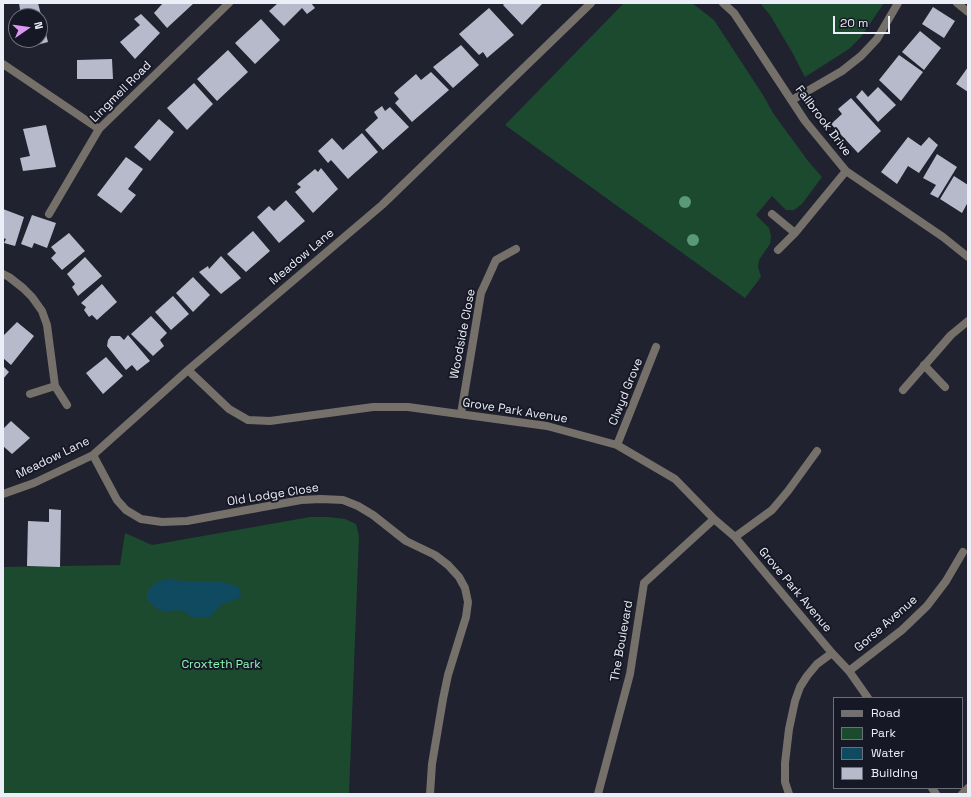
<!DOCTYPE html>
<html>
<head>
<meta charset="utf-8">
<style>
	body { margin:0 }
	#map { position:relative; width:971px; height:797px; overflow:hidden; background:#20222f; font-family:"Space Grotesk",sans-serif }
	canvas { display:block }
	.frame { position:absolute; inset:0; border:4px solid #eceef7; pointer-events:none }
	.legend { position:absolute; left:833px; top:697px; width:130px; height:92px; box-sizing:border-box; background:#161925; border:1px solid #6c6e79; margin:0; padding:5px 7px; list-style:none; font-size:12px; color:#eceef7 }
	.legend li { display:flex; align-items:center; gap:8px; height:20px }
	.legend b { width:20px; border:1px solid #6c6e79 }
	.north { position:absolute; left:8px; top:8px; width:40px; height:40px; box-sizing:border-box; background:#161925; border:1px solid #6c6e79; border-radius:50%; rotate:77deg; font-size:11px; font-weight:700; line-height:16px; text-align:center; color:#eceef7 }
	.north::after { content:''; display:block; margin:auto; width:14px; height:18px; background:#dc99f4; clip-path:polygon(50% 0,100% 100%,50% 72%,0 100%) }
	.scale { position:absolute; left:833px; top:16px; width:57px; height:18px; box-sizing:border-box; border:2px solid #eceef7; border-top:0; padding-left:5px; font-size:12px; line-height:14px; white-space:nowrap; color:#eceef7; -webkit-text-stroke:3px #161925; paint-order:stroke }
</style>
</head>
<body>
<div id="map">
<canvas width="971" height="797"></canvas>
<div class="frame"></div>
<ul class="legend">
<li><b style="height:5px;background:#75706a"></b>Road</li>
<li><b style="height:11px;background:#1c4a2f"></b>Park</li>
<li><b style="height:11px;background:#0f4a60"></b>Water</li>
<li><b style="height:11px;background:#b6bacb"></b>Building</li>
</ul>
<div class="north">N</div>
<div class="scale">20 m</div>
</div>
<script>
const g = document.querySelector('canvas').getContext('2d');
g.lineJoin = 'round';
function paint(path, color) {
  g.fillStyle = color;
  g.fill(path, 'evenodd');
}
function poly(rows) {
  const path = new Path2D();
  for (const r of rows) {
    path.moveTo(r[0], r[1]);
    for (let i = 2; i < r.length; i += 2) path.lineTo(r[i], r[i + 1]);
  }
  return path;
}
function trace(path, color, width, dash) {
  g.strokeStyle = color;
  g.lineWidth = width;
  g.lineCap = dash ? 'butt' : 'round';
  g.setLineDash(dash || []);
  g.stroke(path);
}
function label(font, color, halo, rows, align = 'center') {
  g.font = font + ' "Space Grotesk",sans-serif';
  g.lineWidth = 4;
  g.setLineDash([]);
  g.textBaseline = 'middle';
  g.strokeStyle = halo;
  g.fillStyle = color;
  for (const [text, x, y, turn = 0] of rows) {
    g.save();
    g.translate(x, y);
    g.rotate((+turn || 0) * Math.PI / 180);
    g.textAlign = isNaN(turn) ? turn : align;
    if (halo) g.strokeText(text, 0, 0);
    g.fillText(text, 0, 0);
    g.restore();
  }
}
paint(poly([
	[624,3,692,3,714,20,763,95,773,113,808,161,822,177,802,204,794,210,786,210,772,196,756,215,769,228,771,236,770,244,759,260,758,267,761,277,745,298,505,125],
	[760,3,884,3,861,37,849,49,805,77,792,52,770,15],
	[310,517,328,517,345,519,356,524,359,536,349,794,3,794,3,567,120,565,125,533,152,545]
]), '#1c4a2f');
paint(poly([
	[167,579,189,582,217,581,230,584,239,588,241,594,239,598,222,604,210,617,202,618,192,617,183,611,174,610,166,612,157,609,147,599,147,592,155,583]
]), '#0f4a60');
paint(poly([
	[19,3,38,3,48,42,26,48,25,40,40,40,40,16,21,16],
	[163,3,194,3,167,28,154,13],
	[278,3,311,3,315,8,307,14,302,8,284,26,269,11],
	[505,3,543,3,522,25,503,5],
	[933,7,955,21,944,38,922,24],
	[489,8,514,35,487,58,483,52,479,55,459,34],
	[141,14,160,33,135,59,120,42,140,25,134,19],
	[261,19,280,40,255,64,235,43],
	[920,31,941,48,924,70,902,52],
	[461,45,479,65,453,88,433,67],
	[228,50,248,72,217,101,197,79],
	[899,55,923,72,901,101,879,80],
	[112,59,113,79,77,79,77,60],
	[968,67,968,92,956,84],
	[431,72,449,90,412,122,395,103,399,99,394,93,416,74,421,80],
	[194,83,213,104,187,130,167,108],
	[878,87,896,105,878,122,856,97,862,90,868,97],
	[851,98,881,131,858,153,831,124,842,114,838,109],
	[382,106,385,111,390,107,409,127,383,150,365,130,378,118,374,112],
	[159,119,174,132,150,161,134,147],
	[46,125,56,167,23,171,20,158,30,156,23,129],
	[362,133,378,152,348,179,331,160,328,163,318,151,332,138,343,150],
	[908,137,921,146,929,137,938,145,919,173,908,166,897,184,881,172],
	[937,154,957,167,938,198,930,194,936,185,923,178],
	[126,157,143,169,128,189,136,195,121,213,97,195],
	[321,168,338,189,313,213,295,192,301,187,297,184,315,169,318,172],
	[954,176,968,185,968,202,962,213,940,199],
	[286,200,305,221,279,243,257,217,269,206,274,211],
	[3,209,24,217,15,246,4,243,6,239,3,238],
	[32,215,56,223,47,248,34,243,32,248,21,244],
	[253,231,270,251,246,272,227,254],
	[69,233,85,251,62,270,51,258,56,253,51,247],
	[221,256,241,278,221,294,199,272,208,266,209,269],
	[85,257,102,276,78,296,72,287,75,284,67,274],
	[193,277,210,295,193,312,176,293],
	[102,284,117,302,97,320,92,315,89,317,84,310,86,307,81,303],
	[173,296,189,314,171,330,155,312],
	[151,316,167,333,160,340,164,346,153,356,131,334],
	[17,322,34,336,11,365,3,358,3,336],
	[128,335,150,361,137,371,132,365,126,370,107,346,108,340,111,336,120,336,124,340],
	[106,357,123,376,103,394,86,373],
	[3,366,9,372,3,379],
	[11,421,30,438,12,454,3,446,3,429],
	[49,509,61,510,60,567,27,566,28,521,49,522]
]), '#b6bacb');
trace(poly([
	[723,3,734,13,805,121,846,171,943,237,968,257],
	[957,3,968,12],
	[3,64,99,129],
	[792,100,842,71,861,56,877,39,898,3],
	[49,214,99,129,229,3],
	[772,214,795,233],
	[778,250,795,233,846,171],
	[3,274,9,277,23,288,32,297,42,311,47,325,55,386,67,405],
	[924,365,945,387],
	[188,370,229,409,248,420,270,421,373,407,408,407,547,426,617,445,675,479,714,519,735,537,832,653,849,671,868,698],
	[903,390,951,335,968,321],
	[30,394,55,386],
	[461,414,481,293,496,260,516,249],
	[617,445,656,347],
	[93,455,117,500,126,510,141,519,162,522,187,521,301,500,321,499,343,500,358,506,373,515,406,541,435,555,448,565,459,577,465,588,468,602,466,617,448,675,443,699,432,764,430,794],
	[3,494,34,483,93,455,188,370,382,205,591,3],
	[735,537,772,510,788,491,817,451],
	[849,671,902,630,927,606,946,581,963,552],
	[932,788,936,794],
	[598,794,630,674,644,583,714,519],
	[789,794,785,782,785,763,789,729,795,701,800,687,807,676,817,664,832,653],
	[962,794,968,788]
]), '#75706a', 8);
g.fillStyle = '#5a9978';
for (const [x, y] of [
	[685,202],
	[693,240]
]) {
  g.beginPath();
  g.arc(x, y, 6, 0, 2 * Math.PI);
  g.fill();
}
label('12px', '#eceef7', '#161925', [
	["Lingmell Road",121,92,-45],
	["Fallbrook Drive",823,121,53],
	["Meadow Lane",302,257,-40],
	["Woodside Close",463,334,-79],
	["Clwyd Grove",626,392,-68],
	["Grove Park Avenue",515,411,9],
	["Meadow Lane",53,458,-26],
	["Old Lodge Close",273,495,-9],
	["Grove Park Avenue",795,590,50],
	["Gorse Avenue",886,624,-41],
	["The Boulevard",622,641,-80]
]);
label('12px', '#89fab4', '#161925', [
	["Croxteth Park",221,665]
]);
</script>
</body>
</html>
